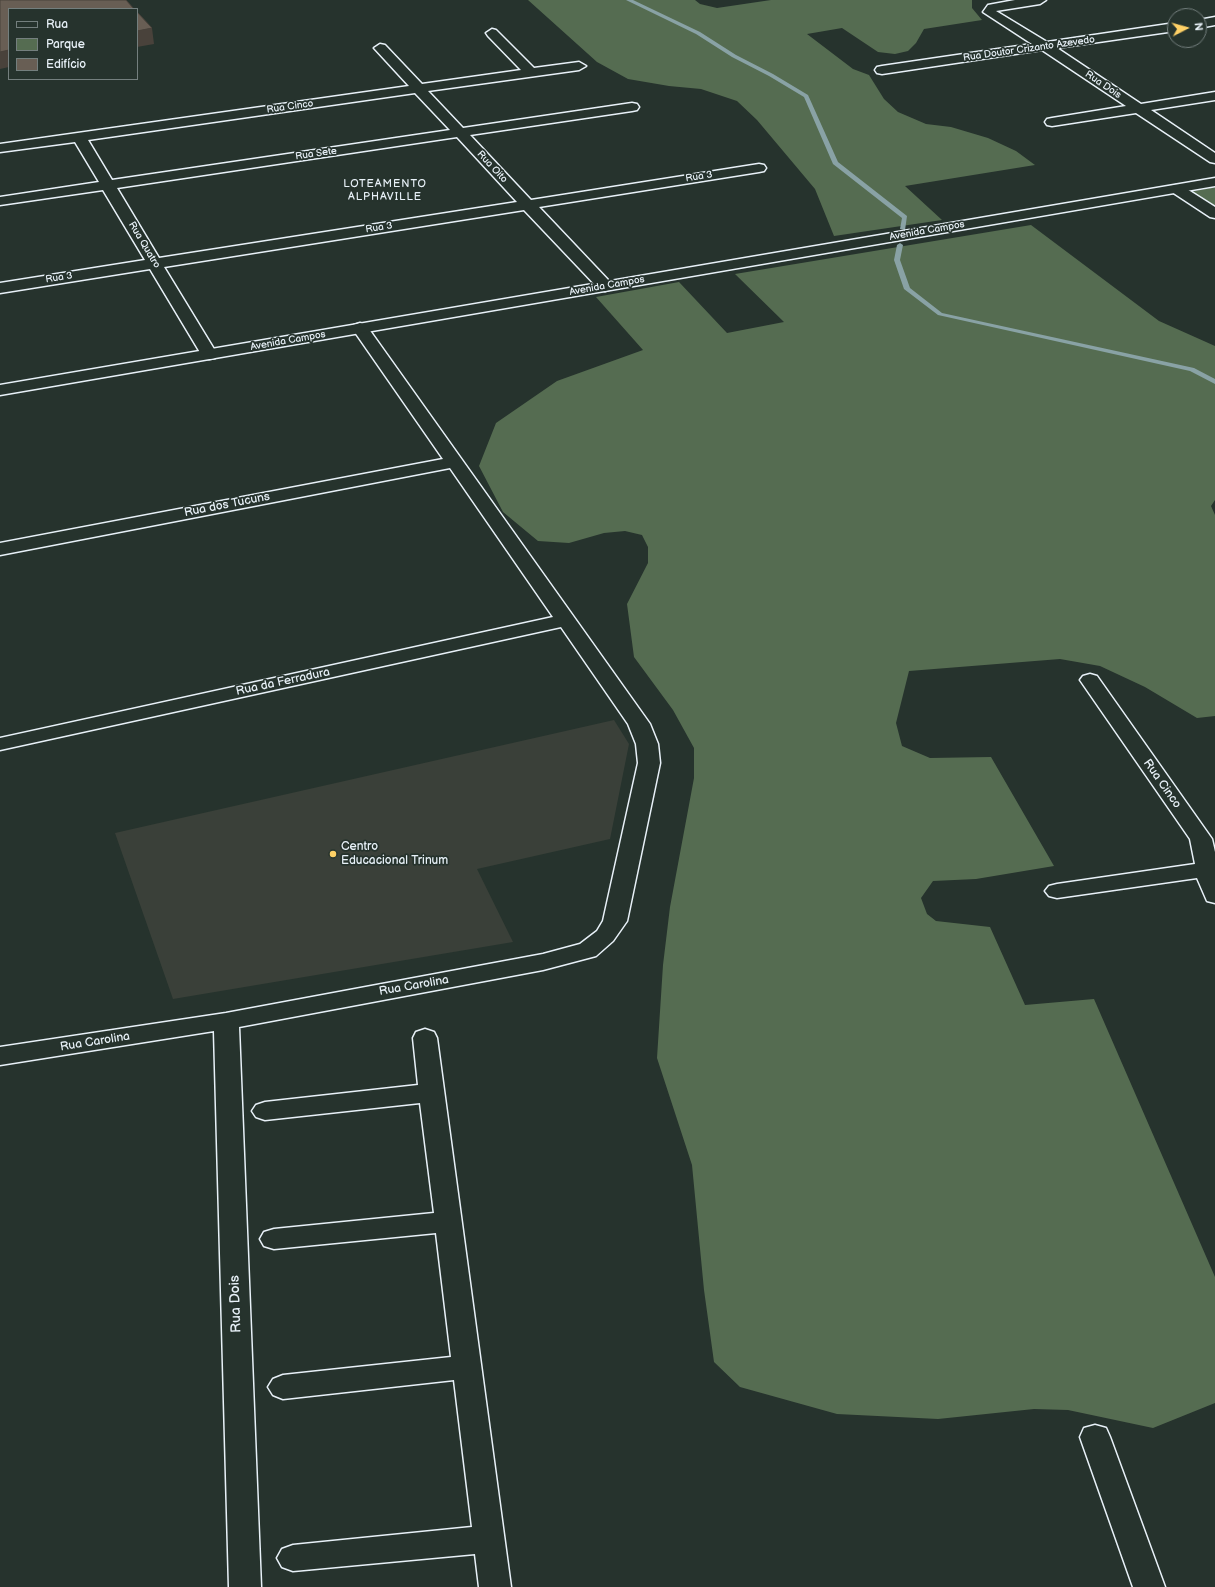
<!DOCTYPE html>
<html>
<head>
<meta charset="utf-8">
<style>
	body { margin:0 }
	#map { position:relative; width:1215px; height:1587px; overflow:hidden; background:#26332d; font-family:"Balsamiq Sans",sans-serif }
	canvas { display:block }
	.legend { position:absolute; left:8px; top:8px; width:130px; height:72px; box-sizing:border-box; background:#26332d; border:1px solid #747f7e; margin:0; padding:5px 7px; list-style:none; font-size:12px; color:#e8f1f8 }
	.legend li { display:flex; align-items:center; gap:8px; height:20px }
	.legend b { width:20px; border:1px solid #747f7e }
	.north { position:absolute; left:1167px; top:8px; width:40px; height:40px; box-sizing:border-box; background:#26332d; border:1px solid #747f7e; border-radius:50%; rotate:84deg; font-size:11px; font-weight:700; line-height:16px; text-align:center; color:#e8f1f8 }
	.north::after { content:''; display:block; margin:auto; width:14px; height:18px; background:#ffd166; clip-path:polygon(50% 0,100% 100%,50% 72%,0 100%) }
</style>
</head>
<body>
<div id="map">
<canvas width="1215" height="1587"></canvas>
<ul class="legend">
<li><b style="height:5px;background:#26332d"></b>Rua</li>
<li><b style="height:11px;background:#556c51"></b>Parque</li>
<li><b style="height:11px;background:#685e54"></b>Edifício</li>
</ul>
<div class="north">N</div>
</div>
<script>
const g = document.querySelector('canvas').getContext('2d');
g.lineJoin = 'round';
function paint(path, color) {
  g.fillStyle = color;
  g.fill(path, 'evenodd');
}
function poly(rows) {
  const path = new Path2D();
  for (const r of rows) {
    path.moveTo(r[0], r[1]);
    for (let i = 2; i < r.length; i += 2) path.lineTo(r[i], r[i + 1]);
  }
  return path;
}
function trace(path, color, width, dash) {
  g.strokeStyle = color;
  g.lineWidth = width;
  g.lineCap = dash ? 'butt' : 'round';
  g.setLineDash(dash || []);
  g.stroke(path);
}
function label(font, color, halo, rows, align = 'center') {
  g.font = font + ' "Balsamiq Sans",sans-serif';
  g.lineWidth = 3.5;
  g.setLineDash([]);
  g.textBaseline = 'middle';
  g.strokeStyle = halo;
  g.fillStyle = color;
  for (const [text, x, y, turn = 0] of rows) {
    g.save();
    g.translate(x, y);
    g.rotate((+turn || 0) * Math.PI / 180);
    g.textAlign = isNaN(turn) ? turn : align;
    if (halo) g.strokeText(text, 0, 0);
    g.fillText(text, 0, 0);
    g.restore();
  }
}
paint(poly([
	[614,720,629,744,610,839,477,869,513,942,173,999,115,833]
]), '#3a4039');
paint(poly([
	[528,0,695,0,700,4,717,8,771,0,972,0,972,8,982,20,924,29,916,43,908,51,895,54,878,52,842,28,807,34,853,69,869,75,884,99,898,112,926,124,951,127,988,138,1016,151,1035,165,905,186,942,220,834,236,815,189,757,120,737,101,701,89,669,86,628,79,597,62],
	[1215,187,1215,209,1190,192],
	[1031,225,1159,321,1215,346,1215,500,1211,506,1215,515,1215,716,1197,718,1145,687,1100,666,1060,659,909,671,896,723,902,746,930,758,991,757,1054,866,976,879,933,881,921,898,927,914,936,921,990,927,1025,1005,1094,999,1215,1277,1215,1403,1153,1428,1068,1410,1034,1409,938,1419,837,1414,740,1387,714,1362,704,1290,692,1165,657,1058,663,965,670,907,694,778,694,748,673,710,634,657,627,604,648,563,648,547,642,535,625,531,604,533,569,543,538,541,503,512,479,466,496,423,557,381,643,350,596,297,679,282,727,333,784,322,735,274]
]), '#556c51');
paint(poly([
	[626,0,633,0,700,32,736,55,773,74,808,95,838,162,907,216,905,230,900,229,902,218,833,164,804,97,769,76,732,57,696,34,626,0],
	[900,243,903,245,900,260,910,288,942,313,1194,368,1215,379,1215,384,1190,371,938,315,904,289,894,260,897,245,900,243]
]), '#89a2a5');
const street = poly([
	[1015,0,1046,0,1040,4,996,11,1047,42,1175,23,1175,31,1057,48,1141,104,1215,92,1215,100,1151,110,1215,153,1215,163,1210,162,1136,113,1052,126,1047,125,1045,122,1047,119,1052,118,1126,106,1042,50,882,74,877,73,875,70,877,67,882,66,1032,44,983,12,988,5,1015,0],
	[1215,17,1215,25,1199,28,1199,20,1215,17],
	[492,29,496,30,534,68,579,62,586,66,579,70,428,91,463,128,632,103,637,104,639,107,637,110,632,111,470,135,531,200,759,164,764,165,766,168,764,171,759,172,539,207,611,283,613,286,611,289,605,291,599,289,524,210,164,267,217,354,215,358,209,359,203,358,201,354,150,269,0,293,0,283,145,260,103,190,0,205,0,197,99,182,75,142,0,152,0,144,409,86,374,48,380,44,385,45,422,84,521,70,488,36,486,33,492,29],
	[415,93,450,130,112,180,88,140,415,93],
	[457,137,517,202,159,258,117,188,457,137],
	[1177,185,1182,186,1215,207,1215,218,1210,217,1172,192,1170,189,1172,186,1177,185],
	[360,323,366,325,650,724,658,744,660,763,627,921,613,941,596,956,543,970,239,1027,261,1587,229,1587,214,1031,0,1065,0,1047,226,1013,543,954,580,944,597,931,603,921,638,763,636,744,628,724,561,627,0,750,0,738,553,617,450,468,0,555,0,543,443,459,352,328,354,325,360,323],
	[1090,674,1097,676,1212,839,1215,852,1215,903,1207,901,1197,878,1057,898,1049,896,1045,891,1049,886,1057,884,1195,864,1190,839,1080,680,1083,676,1090,674],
	[425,1029,434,1032,437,1038,511,1587,479,1587,475,1554,293,1571,282,1567,277,1558,282,1549,293,1545,472,1527,454,1380,283,1399,273,1395,268,1387,273,1379,283,1375,451,1357,436,1233,274,1249,264,1246,260,1239,264,1232,274,1229,434,1213,420,1103,265,1120,256,1117,252,1111,256,1105,265,1102,418,1085,413,1038,416,1032,425,1029],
	[1095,1425,1106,1428,1110,1437,1165,1587,1133,1587,1080,1437,1084,1428,1095,1425]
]);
const secondary = poly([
	[1215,178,1215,186,0,395,0,385,1215,178]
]);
trace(street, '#e8f1f8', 3);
trace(secondary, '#e8f1f8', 3);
paint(street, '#26332d');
paint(secondary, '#26332d');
paint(poly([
	[152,28,154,44,137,47,137,31],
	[9,50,9,67,0,69,0,52]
]), '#49423b');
const building = poly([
	[0,0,126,0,134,9,9,9,9,50,0,52,0,0],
	[137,12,152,28,137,31,137,12]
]);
paint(building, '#685e54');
trace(building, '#49423b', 1);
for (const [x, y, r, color] of [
	[333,854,4,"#ffd166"]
]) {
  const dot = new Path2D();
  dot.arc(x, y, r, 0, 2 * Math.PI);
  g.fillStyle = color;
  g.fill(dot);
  trace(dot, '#26332d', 1.5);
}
label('10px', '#e8f1f8', '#26332d', [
	["Rua Doutor Crizanto Azevedo",1029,49,-8],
	["Rua Dois",1103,85,34],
	["Rua Cinco",290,107,-8],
	["Rua Sete",316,154,-8],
	["Rua Oito",492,167,47],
	["Rua 3",699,177,-9],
	["Rua 3",379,228,-9],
	["Avenida Campos",927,231,-10],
	["Rua Quatro",144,245,59],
	["Rua 3",59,278,-9],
	["Avenida Campos",607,286,-10],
	["Avenida Campos",288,341,-10]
]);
g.letterSpacing = '1px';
label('11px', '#e8f1f8', '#26332d', [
	["LOTEAMENTO",385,184],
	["ALPHAVILLE",385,197]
]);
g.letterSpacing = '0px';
label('12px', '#e8f1f8', '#26332d', [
	["Rua dos Tucuns",227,505,-11],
	["Rua da Ferradura",283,682,-12],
	["Rua Cinco",1162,784,55],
	["Rua Carolina",414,986,-10],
	["Rua Carolina",95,1042,-9]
]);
label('12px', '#e8f1f8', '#26332d', [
	["Centro",341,847],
	["Educacional Trinum",341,861]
], 'left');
label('14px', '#e8f1f8', '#26332d', [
	["Rua Dois",236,1304,-92]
]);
</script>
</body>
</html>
